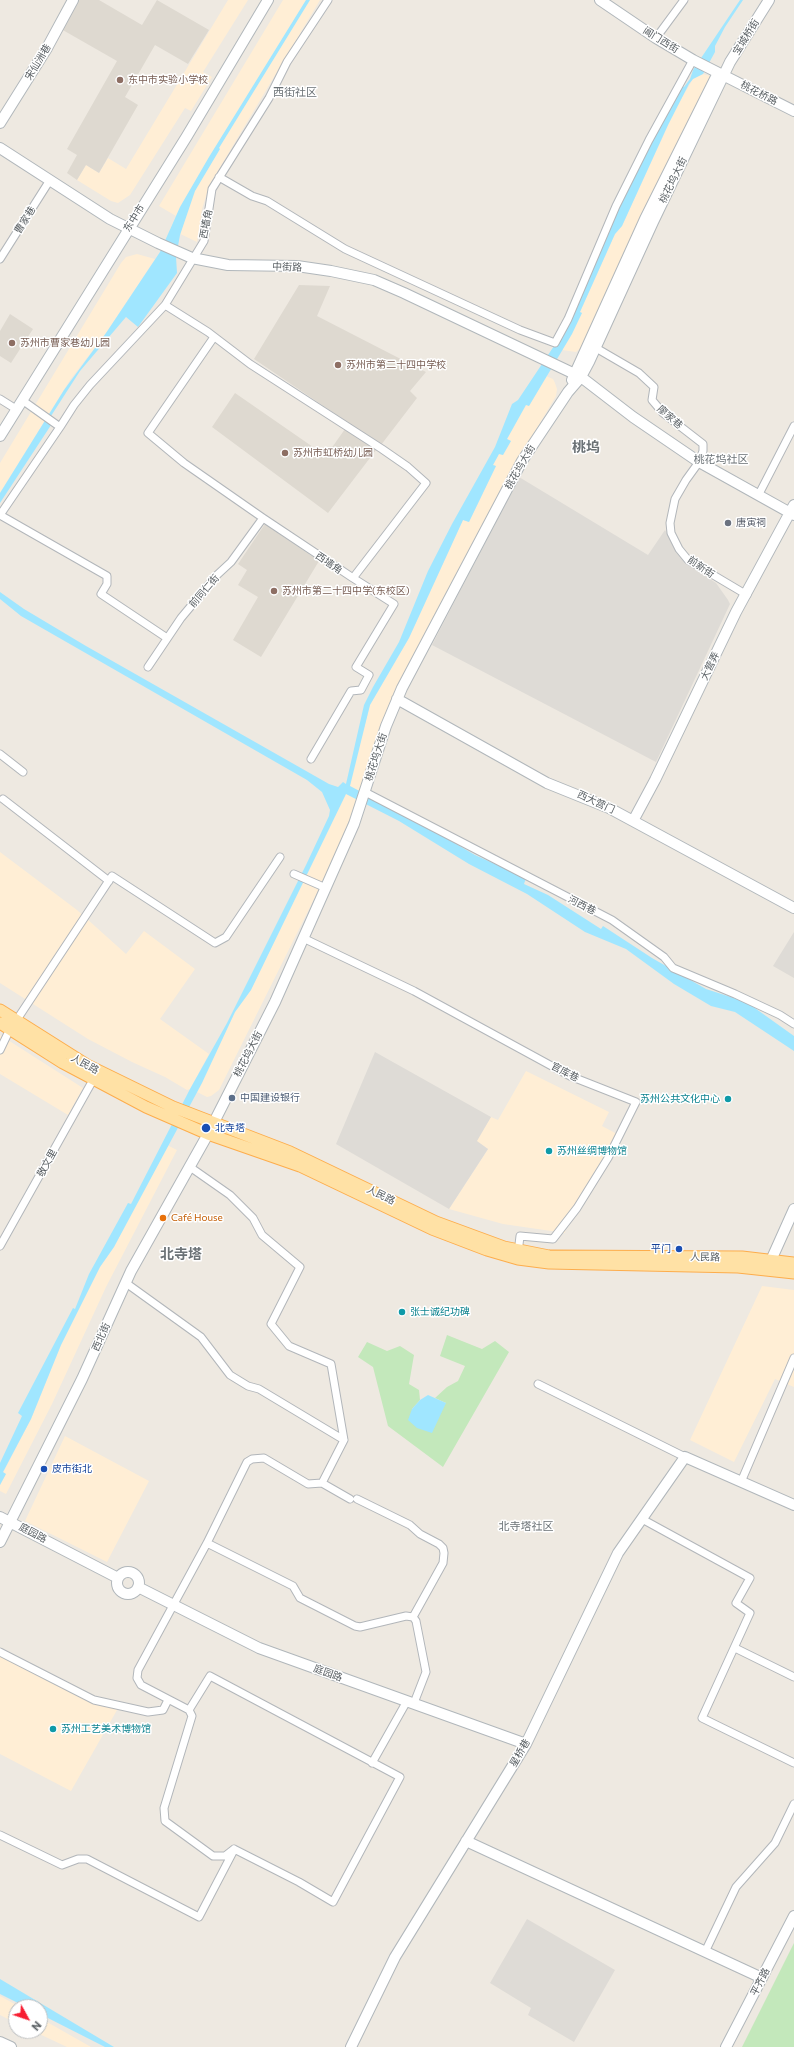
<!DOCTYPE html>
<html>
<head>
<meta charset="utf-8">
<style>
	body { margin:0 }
	#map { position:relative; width:794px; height:2047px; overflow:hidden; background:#eee9e1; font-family:Commissioner,sans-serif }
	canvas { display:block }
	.north { position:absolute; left:8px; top:1999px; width:40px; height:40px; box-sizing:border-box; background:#fff; border:1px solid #bdbfc1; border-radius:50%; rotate:130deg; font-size:11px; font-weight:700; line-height:16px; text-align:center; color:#5a6064 }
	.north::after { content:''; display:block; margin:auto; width:14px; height:18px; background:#f71e32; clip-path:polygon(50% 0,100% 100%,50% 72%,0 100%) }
</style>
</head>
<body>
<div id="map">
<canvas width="794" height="2047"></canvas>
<div class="north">N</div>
</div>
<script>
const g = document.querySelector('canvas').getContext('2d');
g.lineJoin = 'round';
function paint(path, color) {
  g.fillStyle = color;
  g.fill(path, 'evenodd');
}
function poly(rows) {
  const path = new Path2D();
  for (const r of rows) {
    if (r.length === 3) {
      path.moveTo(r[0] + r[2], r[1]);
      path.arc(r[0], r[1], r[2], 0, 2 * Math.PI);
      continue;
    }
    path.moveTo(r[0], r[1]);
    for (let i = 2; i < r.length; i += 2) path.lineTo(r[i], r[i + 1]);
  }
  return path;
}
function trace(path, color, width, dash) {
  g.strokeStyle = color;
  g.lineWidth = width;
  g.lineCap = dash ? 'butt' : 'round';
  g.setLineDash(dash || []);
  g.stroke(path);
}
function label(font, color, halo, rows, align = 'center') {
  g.font = font + ' Commissioner,"Noto Sans SC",sans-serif';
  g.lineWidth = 3;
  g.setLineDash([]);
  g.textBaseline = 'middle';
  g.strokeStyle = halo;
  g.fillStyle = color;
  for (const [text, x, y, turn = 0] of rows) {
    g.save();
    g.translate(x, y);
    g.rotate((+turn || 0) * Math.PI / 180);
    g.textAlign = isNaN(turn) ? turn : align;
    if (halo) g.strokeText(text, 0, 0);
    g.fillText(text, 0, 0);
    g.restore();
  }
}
paint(poly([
	[228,0,248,0,203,72,212,77,191,111,185,108,130,195,118,203,111,201,77,180,86,165,99,173,108,158,126,169],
	[283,0,320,0,210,184,202,209,197,242,170,229,176,216,159,206],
	[703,74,710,76,583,346,576,352,562,350,582,313,580,312,615,234,622,226,677,106,693,79],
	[137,254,155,259,106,333,70,380,0,493,0,463,121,263,126,257],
	[546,376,553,379,555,383,557,389,556,396,508,477,395,691,382,722,357,800,340,845,316,895,219,1090,211,1096,207,1097,197,1092,235,1012,251,990,349,786,370,705,409,638,463,520,469,522,496,466,493,465,499,454,503,455,511,441,507,439,526,404,529,406],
	[0,852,77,910,126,954,144,931,195,969,160,1019,209,1054,190,1089,187,1090,165,1077,132,1062,88,1039,0,983],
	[0,1035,83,1088,68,1115,0,1074],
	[526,1071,609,1112,602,1126,617,1134,609,1152,568,1216,565,1233,503,1224,449,1209,488,1149,476,1141,491,1117,498,1120],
	[167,1145,177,1150,106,1287,52,1404,6,1494,0,1491,0,1485,6,1474,3,1473,31,1419,61,1345,100,1267,114,1247],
	[762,1286,794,1290,794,1387,775,1379,734,1462,690,1440],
	[65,1436,149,1481,107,1562,25,1521],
	[0,1650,93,1696,121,1703,71,1791,0,1754],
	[0,1996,20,2007,16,2007,16,2023,0,2015],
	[40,2018,91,2047,67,2047,33,2031,40,2031]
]), '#ffeed5');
paint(poly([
	[519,477,648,555,665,530,674,546,684,557,684,562,716,583,728,600,730,604,656,762,432,645],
	[794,932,794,978,773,966],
	[375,1052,491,1117,477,1141,488,1149,449,1209,336,1144],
	[527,1919,615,1970,574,2042,528,2015,531,2008,490,1983]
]), '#dedbd6');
paint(poly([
	[78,0,99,0,142,25,157,0,209,30,188,64,155,45,125,97,138,105,99,173,86,165,77,180,67,173,77,155,67,149,117,61,61,29],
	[299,285,330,286,317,316,426,372,410,391,417,398,381,445,254,359],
	[10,314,33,329,11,363,0,356,0,331],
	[235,393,326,456,345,429,376,450,328,513,212,427],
	[265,524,319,561,261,657,233,640,258,597,238,585,247,570,238,564]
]), '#ded9d0');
paint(poly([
	[447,1335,482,1349,495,1341,509,1352,443,1467,388,1426,373,1367,358,1357,367,1342,387,1351,400,1346,414,1355,409,1384,419,1390,420,1400,412,1409,446,1403,435,1398,447,1387,458,1381,465,1366,440,1356],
	[794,1943,794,2047,742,2047]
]), '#c3e8bb');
paint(poly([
	[306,0,310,0,219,148,220,149,195,191,180,235,176,257,177,273,138,327,126,317,80,371,51,416,55,419,0,503,0,493,64,390,106,333,160,252,180,207,209,157],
	[740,0,743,0,725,27,715,46,715,52,703,74,693,79,689,84,668,125,622,226,615,234,580,312,582,313,572,334,529,406,526,405,507,439,511,441,503,455,499,454,493,465,496,466,469,522,463,520,409,638,370,705,350,786,415,820,475,855,526,878,524,884,548,895,601,929,603,926,652,958,706,989,740,1000,752,1006,794,1036,794,1051,735,1012,711,1006,674,984,626,949,585,932,527,894,469,864,399,821,346,794,251,990,235,1012,202,1083,114,1247,100,1267,61,1345,31,1419,3,1472,6,1474,0,1485,0,1463,22,1416,18,1413,73,1308,75,1309,89,1274,128,1203,131,1204,190,1089,227,1023,306,865,329,816,330,810,322,792,307,780,21,616,0,599,0,592,24,609,86,646,329,784,338,787,343,782,346,784,364,705,373,687,399,642,428,571,452,524,495,447,512,404,518,400,558,340,618,207,681,86,684,87,690,79,693,70],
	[428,1395,446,1403,432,1433,417,1428,408,1420,412,1409,420,1400],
	[0,1979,114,2047,105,2047,40,2014,40,2007,26,2007,0,1994]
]), '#a0e6ff');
const street = poly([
	[656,38,684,0],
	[219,177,252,196,267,201,345,249,520,330,555,343,568,319,616,206,649,140,693,60],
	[0,259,50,180],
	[165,305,208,332,250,364,382,449,408,467,426,483,353,578],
	[214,337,148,433,184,463,263,518,353,578,394,604,356,667,369,675,361,690,351,691,311,759],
	[596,348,639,373,654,387,652,400,663,413,703,444,703,451,699,462,686,480,675,499,670,523,671,533,679,549,688,560,747,595],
	[0,399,16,409],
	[22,400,60,427,74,405,90,385,165,305,204,241,212,189,269,98,287,62,328,0],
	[759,494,794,426],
	[0,515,107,576,107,584,101,594,167,638],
	[0,515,60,427],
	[148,667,181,618,217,575,231,562,263,518],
	[0,754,23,772],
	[365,792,612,920,664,957,673,968,735,994,780,1015,794,1024],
	[3,799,109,881],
	[294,874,326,888],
	[303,938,414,991,570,1076,636,1102,608,1158,577,1208,553,1239,520,1236,518,1253],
	[16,1021,112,876,215,943,226,937,280,857],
	[0,1050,10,1029],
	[190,1167,230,1195,253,1218,262,1235,300,1267,271,1324,289,1346,331,1364,344,1440,322,1483],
	[0,1246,93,1080],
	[126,1283,201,1337,230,1375,248,1386,259,1389,344,1440],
	[538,1384,685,1457],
	[741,1482,794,1358],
	[357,1499,410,1525,420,1534,439,1544,443,1548,444,1553,443,1563,413,1617],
	[642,1519,750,1578,736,1603,750,1613,702,1718,794,1763],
	[207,1543,293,1586,300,1598,355,1626,360,1627,406,1616,413,1617,416,1621,426,1672,414,1703],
	[735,1648,794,1677],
	[0,1652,94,1700,148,1712,163,1710,168,1700],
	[189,1710,210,1676,400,1777,333,1902,299,1882,234,1849],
	[372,1763,407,1701],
	[0,1835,62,1865,78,1859,87,1859,199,1917,233,1852],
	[234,1849,225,1856,213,1856,165,1821,164,1808,192,1716,189,1710,141,1685,137,1678,138,1670,207,1543,247,1462,252,1459,264,1458,308,1484,322,1483,350,1499],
	[705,1952,736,1887,775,1843,794,1804]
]);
const secondary = poly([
	[600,0,656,38,693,60,794,111],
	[0,123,47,48,73,0],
	[0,148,110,219,158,243,192,258,228,265,297,266,331,271,374,280,404,293,581,377,633,417,699,462,794,515],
	[572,380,645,219,718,73],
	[0,436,187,136,268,0],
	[397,699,547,783,609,808,794,908],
	[633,821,655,780,736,612,794,505],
	[768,1267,794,1209],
	[0,1517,118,1578],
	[0,1542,82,1379,131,1271,208,1134,275,1002,354,824,386,726,402,688,522,461,568,392,581,377,589,362,653,222,730,62,769,0],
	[128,1583,11],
	[138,1587,259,1648,526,1744],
	[466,1841,762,1978],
	[0,2042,11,2047],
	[351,2047,395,1957,526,1744,618,1553,685,1457,794,1505],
	[726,2047,794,1916]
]);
const primary = poly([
	[0,1010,87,1065,173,1107,290,1152,436,1222,504,1247,549,1256,742,1257,794,1263],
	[0,1023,63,1063,146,1107,208,1134,300,1166,432,1229,487,1250,518,1259,549,1263,738,1267,794,1273]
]);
trace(street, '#b2b6ba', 9);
trace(secondary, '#b1b7bb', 12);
trace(primary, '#fdad4c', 13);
trace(street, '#fff', 7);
trace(secondary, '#fff', 10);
trace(primary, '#ffe1a5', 11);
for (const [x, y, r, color] of [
	[120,80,4,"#8d6e63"],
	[12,343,4,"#8d6e63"],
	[338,365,4,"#8d6e63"],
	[285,453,4,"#8d6e63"],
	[728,523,4,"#6b7280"],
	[274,591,4,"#8d6e63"],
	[232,1098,4,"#5c6f8a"],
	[728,1099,4,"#0f9aa8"],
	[206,1128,5,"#1a4fb4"],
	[549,1151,4,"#0f9aa8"],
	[163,1218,4,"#e8710a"],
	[679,1249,4,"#1a4fb4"],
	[402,1312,4,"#0f9aa8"],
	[44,1469,4,"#1a4fb4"],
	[53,1729,4,"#0f9aa8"]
]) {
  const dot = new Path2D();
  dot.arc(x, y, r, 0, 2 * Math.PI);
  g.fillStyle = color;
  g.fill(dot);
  trace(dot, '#fff', 1.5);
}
label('10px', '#5a6064', '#fff', [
	["宝城桥街",746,37,-58],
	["阊门西街",661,40,32],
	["宋仙洲巷",38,62,-59],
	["桃花桥路",759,93,27],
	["桃花坞大街",673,180,-64],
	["东中市",134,218,-58],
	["曹家巷",25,220,-58],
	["西墙角",206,224,-79],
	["中街路",287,267,2],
	["廖家巷",670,417,41],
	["桃花坞大街",520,467,-60],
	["西墙角",329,563,34],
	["前新街",701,567,34],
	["前同仁街",204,591,-49],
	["大营弄",710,666,-64],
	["桃花坞大街",376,757,-72],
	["西大营门",596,802,25],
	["河西巷",582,905,27],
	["桃花坞大街",248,1054,-63],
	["人民路",85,1064,29],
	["官库巷",565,1072,27],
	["敬文里",47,1163,-61],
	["人民路",381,1195,26],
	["人民路",705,1257,1],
	["西北街",101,1337,-66],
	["庭园路",33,1533,28],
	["庭园路",328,1673,20],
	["星桥巷",520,1753,-60],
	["平齐路",760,1982,-63]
]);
label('10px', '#785e54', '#fff', [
	["东中市实验小学校",128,80],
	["苏州市曹家巷幼儿园",20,343],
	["苏州市第二十四中学校",346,365],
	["苏州市虹桥幼儿园",293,453],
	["苏州市第二十四中学(东校区)",282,591]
], 'left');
label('10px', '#5b616d', '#fff', [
	["唐寅祠",736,523]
], 'left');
label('10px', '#4e5e75', '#fff', [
	["中国建设银行",240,1098]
], 'left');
label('10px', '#0d838f', '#fff', [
	["苏州公共文化中心",720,1099,"right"],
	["苏州丝绸博物馆",557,1151],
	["张士诚纪功碑",410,1312],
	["苏州工艺美术博物馆",61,1729]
], 'left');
label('10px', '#164399', '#fff', [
	["北寺塔",215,1128],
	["平门",671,1249,"right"],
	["皮市街北",52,1469]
], 'left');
label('10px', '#c56008', '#fff', [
	["Café House",171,1218]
], 'left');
label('11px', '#6b7276', '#fff', [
	["西街社区",295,92],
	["桃花坞社区",721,459],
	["北寺塔社区",526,1526]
]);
label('bold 14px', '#6b7276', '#fff', [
	["桃坞",586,447],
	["北寺塔",181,1254]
]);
</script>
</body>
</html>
